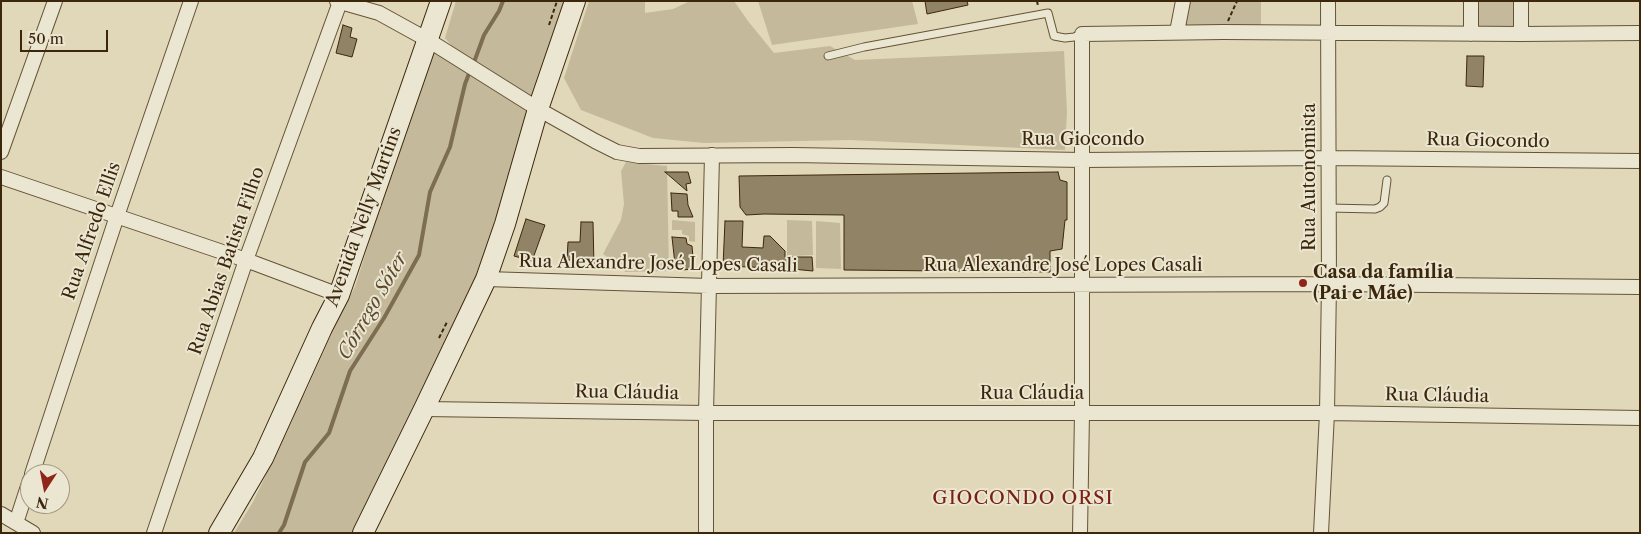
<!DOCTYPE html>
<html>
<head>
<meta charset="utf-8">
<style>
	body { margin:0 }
	#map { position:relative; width:1641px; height:534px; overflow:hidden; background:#e0d8b8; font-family:"Libre Caslon Text",serif }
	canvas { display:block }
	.frame { position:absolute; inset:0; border:2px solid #3c270d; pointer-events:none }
	.north { position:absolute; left:20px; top:464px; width:50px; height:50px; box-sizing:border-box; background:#ebe6d1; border:1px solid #a59a83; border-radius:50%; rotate:191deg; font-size:14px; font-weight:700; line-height:20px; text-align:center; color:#3c270d }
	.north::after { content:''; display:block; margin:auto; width:18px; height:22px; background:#8f2418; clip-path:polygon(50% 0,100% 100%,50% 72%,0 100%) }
	.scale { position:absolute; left:20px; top:30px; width:88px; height:22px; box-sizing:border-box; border:2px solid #3c270d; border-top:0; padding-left:6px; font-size:15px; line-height:18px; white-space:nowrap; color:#3c270d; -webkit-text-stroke:4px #ebe6d1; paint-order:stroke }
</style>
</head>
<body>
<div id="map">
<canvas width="1641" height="534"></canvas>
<div class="frame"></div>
<div class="north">N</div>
<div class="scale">50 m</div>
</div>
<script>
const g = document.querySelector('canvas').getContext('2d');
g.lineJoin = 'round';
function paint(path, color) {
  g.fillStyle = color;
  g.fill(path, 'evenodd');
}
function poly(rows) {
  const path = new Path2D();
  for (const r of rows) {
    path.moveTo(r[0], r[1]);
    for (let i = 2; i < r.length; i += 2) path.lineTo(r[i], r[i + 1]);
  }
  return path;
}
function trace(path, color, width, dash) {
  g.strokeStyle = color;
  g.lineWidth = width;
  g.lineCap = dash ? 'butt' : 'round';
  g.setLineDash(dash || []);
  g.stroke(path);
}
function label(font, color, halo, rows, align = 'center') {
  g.font = font + ' "Libre Caslon Text",serif';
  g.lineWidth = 4;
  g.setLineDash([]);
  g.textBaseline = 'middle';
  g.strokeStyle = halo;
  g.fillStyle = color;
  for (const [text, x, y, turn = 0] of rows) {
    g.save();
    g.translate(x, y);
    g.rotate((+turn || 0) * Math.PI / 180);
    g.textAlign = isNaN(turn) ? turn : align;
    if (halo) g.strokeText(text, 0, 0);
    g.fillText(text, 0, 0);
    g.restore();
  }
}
paint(poly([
	[456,1,568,1,482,276,356,533,234,533,253,502,293,419,298,399,305,393,340,315,355,287,385,191,436,43,458,53,445,38],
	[589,1,645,1,645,13,673,9,690,1,734,1,748,21,774,53,830,46,855,60,1064,51,1067,112,1065,150,850,140,704,143,653,138,581,110,564,78],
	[758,1,912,1,918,24,772,45],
	[1183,1,1261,1,1261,32,1177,32],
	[1471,1,1521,1,1521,34,1471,34],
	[626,162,667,166,669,271,625,272,623,265,613,261,603,254,621,220,624,204,621,171],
	[672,220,695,222,695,242,689,241,689,236,682,234,682,230,672,230],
	[787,220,812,221,813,255,794,256,794,269,787,269],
	[816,221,840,223,841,269,816,268]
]), '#c4ba9b');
trace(poly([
	[473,65,484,35,499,11,503,1],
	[279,533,284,525,305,462,329,433,350,371,384,318,419,255,430,192,450,147,465,84,470,71]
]), '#7d6d51', 4);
const building = poly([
	[925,1,967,1,968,5,927,14,925,1],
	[343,25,352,28,350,37,357,39,352,57,336,53,343,25],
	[1467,56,1484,56,1483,87,1466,86,1467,56],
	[665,172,688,172,691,183,686,184,687,191,665,172],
	[1058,172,1060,180,1067,182,1067,220,1065,220,1062,249,1050,251,1050,272,844,270,844,215,764,214,746,215,740,207,739,176,1058,172],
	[671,193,687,194,688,205,693,217,678,217,678,211,672,211,671,193],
	[526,219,545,225,532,261,514,256,526,219],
	[725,221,743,221,742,247,763,248,764,236,770,236,785,251,785,257,812,257,813,271,792,269,779,271,776,268,723,266,725,221],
	[581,222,593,222,594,267,585,260,567,260,568,242,580,242,581,222],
	[672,237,686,238,687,244,692,246,694,269,681,270,681,266,675,264,672,237]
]);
paint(building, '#918366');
trace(building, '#3c270d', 1);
const service = poly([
	[828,56,864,47,1048,13,1054,36,1065,38,1074,37,1082,34],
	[1329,208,1375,209,1380,207,1384,203,1387,180]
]);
const minor = poly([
	[337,1,379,13,428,40,538,109,595,141,617,152,639,156,793,155,1082,160,1328,158,1640,161],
	[1177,32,1183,1],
	[1471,34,1471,1],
	[1521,34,1521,1],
	[1,152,55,1],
	[1,177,246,260,339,295],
	[486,279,709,286,1329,284,1640,287],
	[424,409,706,413,1327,413,1640,418],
	[32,474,117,216,191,1],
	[1,514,33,533],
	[16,523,30,480],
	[154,533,246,260,340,2],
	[706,533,706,413,712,155],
	[1080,533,1082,413,1082,34,1223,32,1521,34,1640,33],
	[1321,533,1327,413,1329,284,1328,1]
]);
const secondary = poly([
	[219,533,263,458,322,328,339,295,441,1],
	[363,533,424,409,486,279,505,224,538,109,575,1]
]);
trace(service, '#655338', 9);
trace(minor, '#655338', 16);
trace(secondary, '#3c270d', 22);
trace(poly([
	[1037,1,1038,6],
	[1228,21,1237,1],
	[549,25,557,1],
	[439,338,447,322]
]), '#3c270d', 2, [4, 2.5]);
trace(service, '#ebe6d1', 7);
trace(minor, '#ebe6d1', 14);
trace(secondary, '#ebe6d1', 20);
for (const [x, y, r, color] of [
	[1303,283,5,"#8f2418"]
]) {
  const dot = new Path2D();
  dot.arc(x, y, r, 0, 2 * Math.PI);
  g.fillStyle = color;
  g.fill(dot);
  trace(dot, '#ebe6d1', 2);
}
label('18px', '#3c270d', '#ebe6d1', [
	["Rua Giocondo",1083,140],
	["Rua Giocondo",1488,141,1],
	["Rua Autonomista",1310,177,-90],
	["Avenida Nelly Martins",364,217,-70],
	["Rua Alfredo Ellis",92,231,-71],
	["Rua Abias Batista Filho",227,261,-71],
	["Rua Alexandre José Lopes Casali",658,264,1],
	["Rua Alexandre José Lopes Casali",1063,266],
	["Rua Cláudia",627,393,1],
	["Rua Cláudia",1032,394],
	["Rua Cláudia",1437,396,1]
]);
label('bold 18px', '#3c270d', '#ebe6d1', [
	["Casa da família",1313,273],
	["(Pai e Mãe)",1313,294]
], 'left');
label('italic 19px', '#5c4a2f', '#ebe6d1', [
	["Córrego Sóter",373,306,-60]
]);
g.letterSpacing = '1px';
label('19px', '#7a1f14', '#ebe6d1', [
	["GIOCONDO ORSI",1023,499]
]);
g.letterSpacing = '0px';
</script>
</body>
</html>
